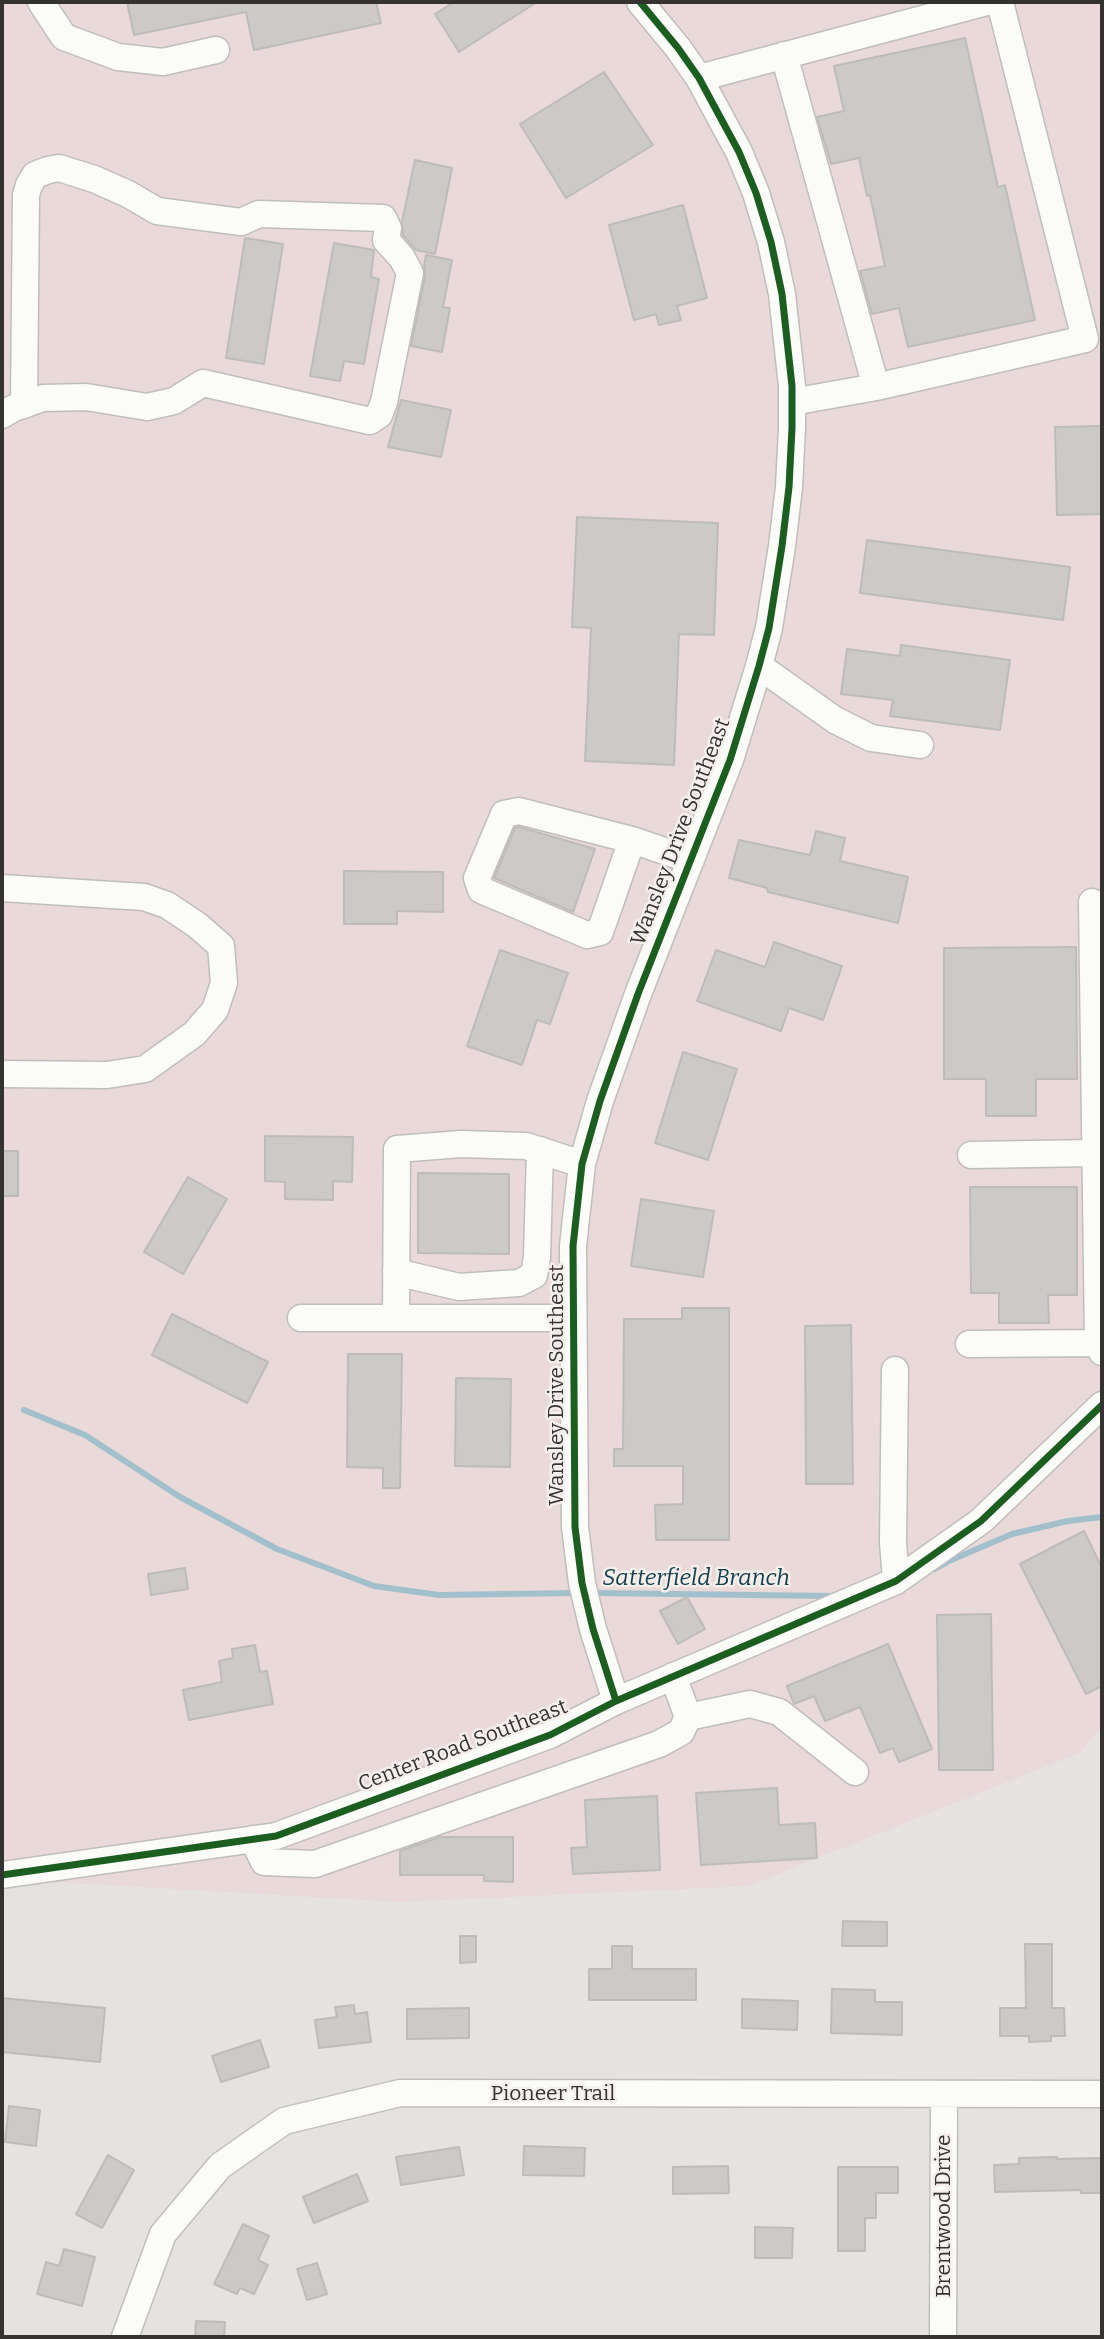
<!DOCTYPE html>
<html>
<head>
<meta charset="utf-8">
<style>
	body { margin:0 }
	#map { position:relative; width:1104px; height:2339px; overflow:hidden; background:#e5e2e1; font-family:Bitter,serif }
	canvas { display:block }
	.frame { position:absolute; inset:0; border:4px solid #353332; pointer-events:none }
</style>
</head>
<body>
<div id="map">
<canvas width="1104" height="2339"></canvas>
<div class="frame"></div>
</div>
<script>
const g = document.querySelector('canvas').getContext('2d');
g.lineJoin = 'round';
function paint(path, color) {
  g.fillStyle = color;
  g.fill(path, 'evenodd');
}
function poly(rows) {
  const path = new Path2D();
  for (const r of rows) {
    path.moveTo(r[0], r[1]);
    for (let i = 2; i < r.length; i += 2) path.lineTo(r[i], r[i + 1]);
  }
  return path;
}
function trace(path, color, width, dash) {
  g.strokeStyle = color;
  g.lineWidth = width;
  g.lineCap = dash ? 'butt' : 'round';
  g.setLineDash(dash || []);
  g.stroke(path);
}
function label(font, color, halo, rows, align = 'center') {
  g.font = font + ' Bitter,serif';
  g.lineWidth = 5;
  g.setLineDash([]);
  g.textBaseline = 'middle';
  g.strokeStyle = halo;
  g.fillStyle = color;
  for (const [text, x, y, turn = 0] of rows) {
    g.save();
    g.translate(x, y);
    g.rotate((+turn || 0) * Math.PI / 180);
    g.textAlign = isNaN(turn) ? turn : align;
    if (halo) g.strokeText(text, 0, 0);
    g.fillText(text, 0, 0);
    g.restore();
  }
}
paint(poly([
	[2,2,1102,2,1102,1727,1079,1753,748,1886,399,1902,2,1879]
]), '#e9d9d8');
trace(poly([
	[24,1410,85,1435,180,1497,277,1549,374,1586,439,1595,577,1593],
	[935,1569,949,1561,1012,1534,1068,1521,1102,1517],
	[592,1593,833,1596]
]), '#a2c0cc', 6);
const building = poly([
	[127,2,376,2,381,23,254,50,246,12,134,35,127,2],
	[454,2,537,2,459,52,435,14,454,2],
	[965,38,998,187,1005,185,1035,320,908,347,899,308,872,314,860,271,885,266,870,195,867,196,859,158,831,164,817,117,844,111,834,66,965,38],
	[604,72,653,145,566,198,520,124,604,72],
	[415,160,452,168,435,254,416,250,403,235,402,222,415,160],
	[683,205,707,298,677,306,681,320,659,325,656,314,634,320,609,225,683,205],
	[245,238,283,244,264,364,226,358,245,238],
	[334,243,374,250,371,277,379,279,364,364,344,361,340,381,310,376,334,243],
	[426,255,452,260,443,307,450,308,442,352,411,346,425,276,424,265,426,255],
	[401,400,451,410,441,457,388,447,401,400],
	[1102,426,1102,514,1057,515,1055,427,1102,426],
	[577,517,718,523,714,635,679,634,674,765,585,761,591,628,572,627,577,517],
	[867,540,1070,567,1063,620,860,593,867,540],
	[901,645,1010,660,1000,730,890,716,893,700,841,694,847,649,900,656,901,645],
	[519,827,595,849,573,912,494,878,515,828,519,827],
	[816,831,845,838,840,861,908,877,898,923,768,892,767,888,729,878,739,840,810,855,816,831],
	[344,871,443,872,443,912,397,911,397,924,344,924,344,871],
	[774,942,842,966,823,1020,789,1008,781,1031,697,1001,716,950,765,967,774,942],
	[1076,947,1077,1079,1036,1079,1036,1116,986,1116,986,1079,944,1079,944,948,1076,947],
	[500,950,568,973,550,1024,537,1020,522,1065,467,1046,500,950],
	[683,1052,737,1069,708,1160,655,1143,683,1052],
	[265,1136,353,1137,352,1182,333,1181,333,1200,285,1199,285,1182,265,1181,265,1136],
	[2,1151,18,1151,18,1196,2,1196,2,1151],
	[418,1173,509,1174,509,1254,418,1253,418,1173],
	[188,1177,227,1199,183,1274,144,1252,188,1177],
	[970,1187,1077,1187,1077,1295,1048,1295,1049,1323,999,1323,999,1293,971,1293,970,1187],
	[641,1199,714,1211,703,1277,631,1266,641,1199],
	[682,1308,729,1308,729,1540,656,1540,655,1505,683,1504,683,1466,614,1466,614,1449,623,1449,624,1319,682,1319,682,1308],
	[172,1314,268,1362,247,1403,152,1355,172,1314],
	[851,1325,853,1484,806,1484,805,1326,851,1325],
	[348,1354,402,1354,400,1488,383,1488,383,1468,347,1467,348,1354],
	[456,1378,511,1379,510,1467,455,1466,456,1378],
	[1084,1531,1102,1568,1102,1686,1086,1694,1020,1564,1084,1531],
	[185,1568,188,1589,151,1595,148,1574,185,1568],
	[687,1597,705,1629,678,1644,660,1611,687,1597],
	[991,1614,993,1770,939,1770,937,1615,991,1614],
	[888,1644,932,1749,899,1762,893,1748,880,1753,860,1707,825,1721,814,1696,794,1704,787,1686,888,1644],
	[255,1645,260,1672,267,1671,273,1704,189,1720,183,1690,222,1682,219,1661,233,1658,232,1649,255,1645],
	[777,1788,779,1825,815,1823,817,1858,701,1865,696,1793,777,1788],
	[657,1796,660,1870,573,1874,571,1848,587,1847,585,1800,657,1796],
	[440,1837,513,1837,513,1882,484,1881,484,1875,400,1875,400,1851,440,1837],
	[843,1921,887,1922,887,1946,842,1946,843,1921],
	[460,1936,476,1936,476,1962,460,1963,460,1936],
	[1025,1944,1052,1944,1052,2008,1064,2008,1065,2036,1051,2036,1051,2041,1029,2042,1029,2036,1000,2036,1000,2008,1026,2008,1025,1944],
	[612,1946,632,1946,632,1969,696,1969,696,2000,589,2000,589,1969,612,1969,612,1946],
	[832,1989,875,1990,875,2002,902,2002,902,2035,831,2033,832,1989],
	[2,1998,105,2008,100,2062,2,2052,2,1998],
	[742,1999,798,2001,797,2030,742,2028,742,1999],
	[354,2005,355,2014,367,2012,371,2042,319,2048,315,2020,337,2017,335,2007,354,2005],
	[469,2008,469,2038,407,2039,407,2009,469,2008],
	[260,2040,269,2067,221,2082,212,2056,260,2040],
	[9,2106,40,2110,36,2146,5,2142,9,2106],
	[524,2146,585,2148,584,2176,523,2175,524,2146],
	[459,2147,464,2175,401,2185,396,2157,459,2147],
	[108,2155,134,2170,102,2228,76,2214,108,2155],
	[1057,2157,1057,2159,1102,2158,1102,2193,1081,2193,1081,2190,995,2192,994,2165,1019,2164,1019,2158,1057,2157],
	[728,2166,729,2193,673,2194,673,2167,728,2166],
	[838,2167,898,2167,898,2193,876,2193,876,2218,865,2218,865,2251,838,2251,838,2167],
	[357,2174,368,2201,314,2223,303,2197,357,2174],
	[243,2224,269,2236,258,2260,268,2265,254,2294,240,2288,237,2294,214,2284,243,2224],
	[755,2227,793,2228,792,2258,755,2258,755,2227],
	[64,2249,95,2257,82,2306,37,2294,46,2262,59,2266,64,2249],
	[317,2263,327,2294,307,2300,297,2269,317,2263],
	[196,2321,225,2322,224,2337,195,2337,196,2321]
]);
paint(building, '#cccac9');
trace(building, '#bebcba', 2);
const minor = poly([
	[41,2,64,37,118,57,163,62,216,50],
	[784,55,876,387],
	[699,78,987,2],
	[792,402,876,387,1085,339,1000,2],
	[2,415,14,408,43,398,86,397,147,407,174,401,203,383,370,421,379,415,384,402,410,273,402,258,386,240,388,228,383,218,259,214,241,222,157,211,128,194,94,179,59,168,48,170,35,175,29,185,26,195,24,405],
	[759,666,835,720,871,738,920,745],
	[632,840,600,932,587,935,481,890,477,878,504,814,519,811,632,840,691,860],
	[2,888,144,897,167,905,197,925,221,946,224,983,215,1010,194,1034,145,1069,107,1075,2,1074],
	[1092,902,1098,1343,1102,1352],
	[971,1155,1095,1153],
	[396,1272,459,1287,519,1283,534,1275,537,1257,540,1150],
	[301,1318,573,1318],
	[396,1318,397,1149,461,1144,526,1146,582,1164],
	[969,1344,1098,1343],
	[895,1370,893,1542,896,1581],
	[616,1701,593,1629,582,1583,575,1527,573,1246,582,1164,600,1101,638,994,730,760,759,666,769,628,782,546,789,487,792,428,792,386,782,294,771,242,756,193,739,152,699,78,678,48,640,2],
	[688,1717,750,1704,779,1712,855,1772],
	[253,1839,264,1862,315,1864,659,1744,681,1732,688,1717,673,1676],
	[2,1875,276,1836,550,1735,616,1701,896,1581,981,1521,1102,1405],
	[125,2337,163,2234,220,2166,284,2121,400,2093,1102,2094],
	[943,2337,944,2096]
]);
trace(minor, '#c0bebd', 29);
trace(minor, '#fbfbfa', 26);
trace(poly([
	[616,1701,593,1629,582,1583,575,1527,573,1246,582,1164,600,1101,638,994,730,760,759,666,769,628,782,546,789,487,792,428,792,386,782,294,771,242,756,193,739,152,699,78,678,48,640,2],
	[2,1875,276,1836,550,1735,616,1701,896,1581,981,1521,1102,1405]
]), '#1b5e20', 7);
label('21px', '#353332', '#f5efec', [
	["Wansley Drive Southeast",681,832,-69],
	["Wansley Drive Southeast",557,1385,-90],
	["Center Road Southeast",463,1746,-21],
	["Pioneer Trail",553,2094],
	["Brentwood Drive",944,2216,-90]
]);
label('italic 23px', '#18414e', '#f5efec', [
	["Satterfield Branch",696,1579]
]);
</script>
</body>
</html>
